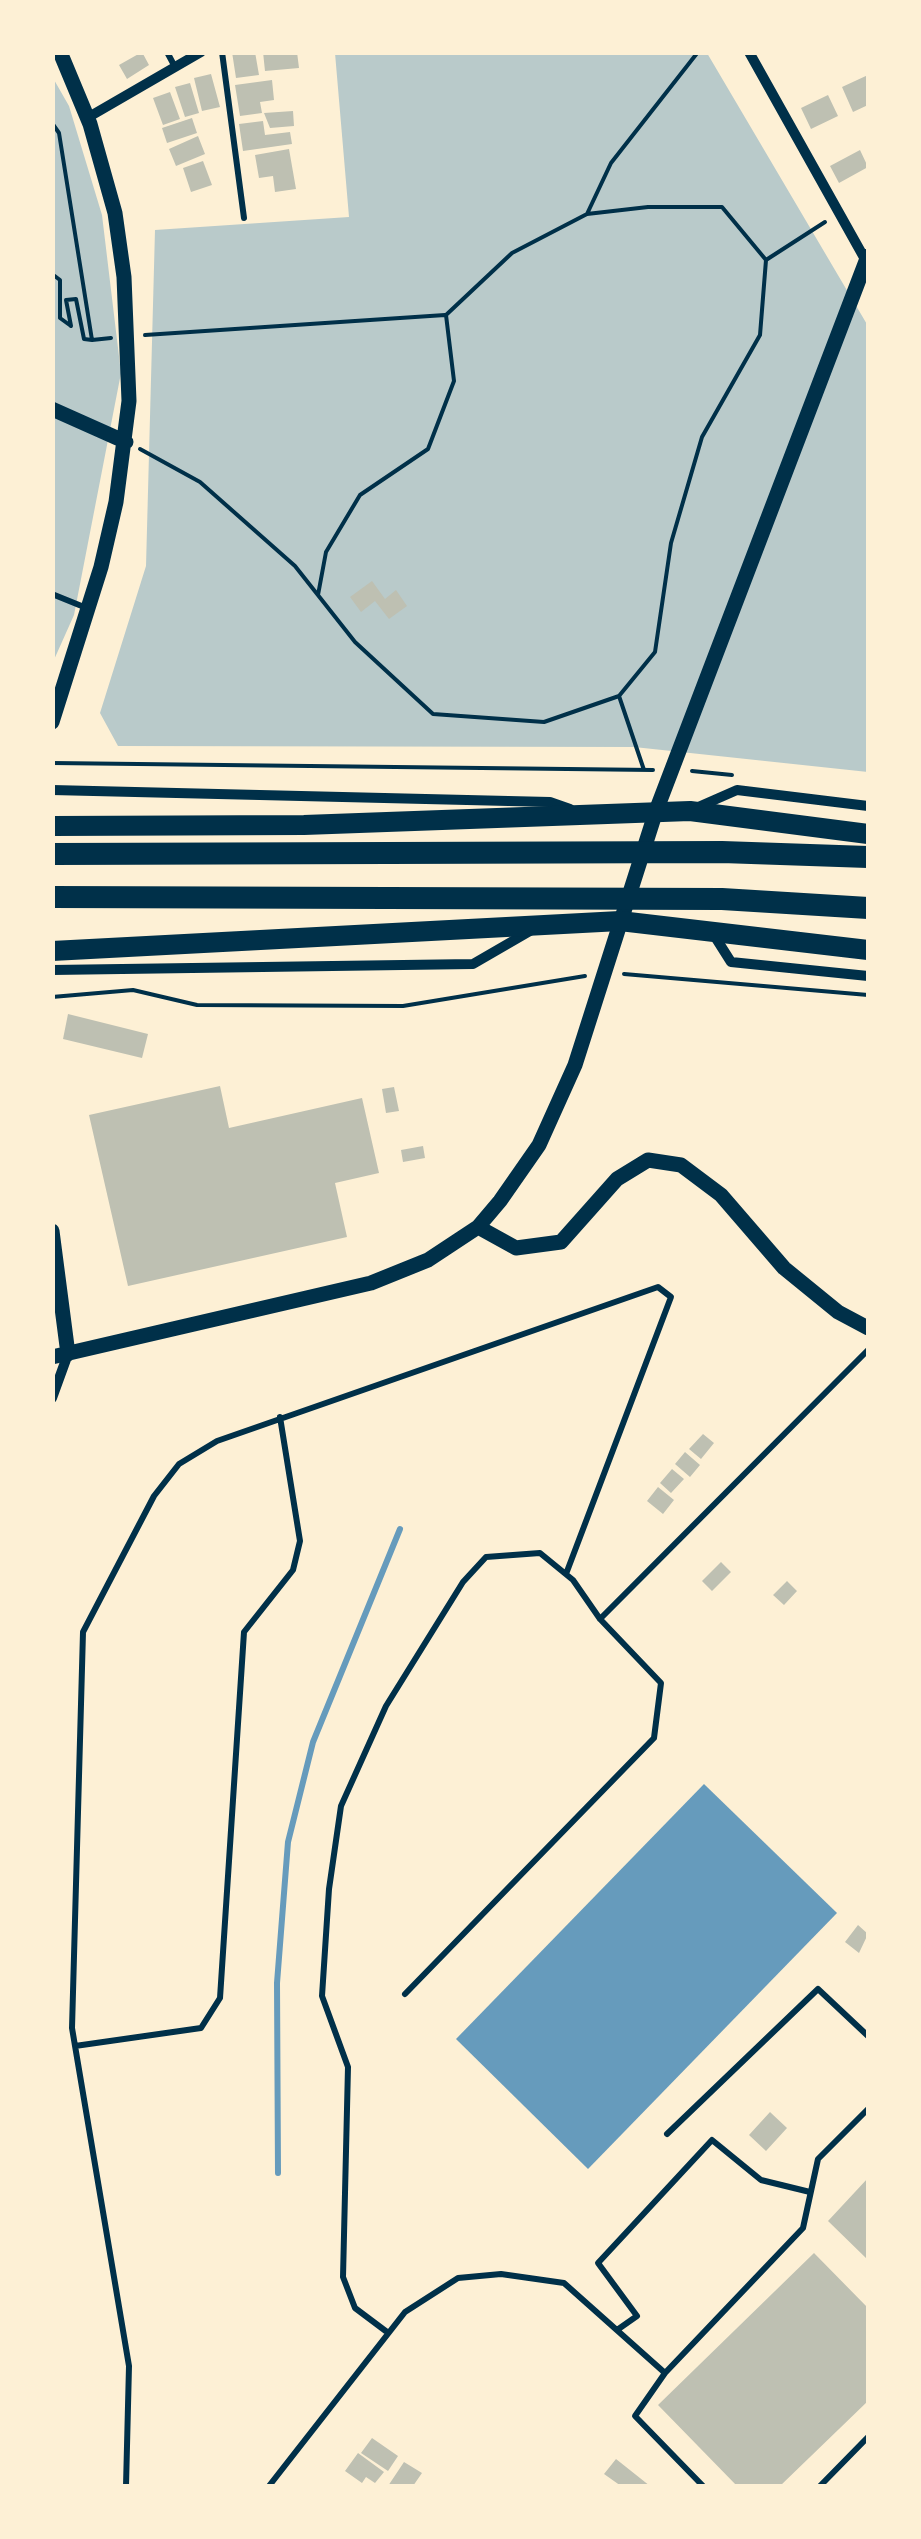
<!DOCTYPE html>
<html>
<head>
<meta charset="utf-8">
<style>
	body { margin:0 }
	#map { position:relative; width:921px; height:2539px; overflow:hidden; background:#fdf0d5; font-family:"Fira Sans",sans-serif }
	canvas { display:block }
	.frame { position:absolute; inset:0; border:55px solid #fdf0d5; pointer-events:none }
</style>
</head>
<body>
<div id="map">
<canvas width="921" height="2539"></canvas>
<div class="frame"></div>
</div>
<script>
const g = document.querySelector('canvas').getContext('2d');
g.lineJoin = 'round';
function paint(path, color) {
  g.fillStyle = color;
  g.fill(path, 'evenodd');
}
function poly(rows) {
  const path = new Path2D();
  for (const r of rows) {
    path.moveTo(r[0], r[1]);
    for (let i = 2; i < r.length; i += 2) path.lineTo(r[i], r[i + 1]);
  }
  return path;
}
function trace(path, color, width, dash) {
  g.strokeStyle = color;
  g.lineWidth = width;
  g.lineCap = dash ? 'butt' : 'round';
  g.setLineDash(dash || []);
  g.stroke(path);
}
paint(poly([
	[335,53,707,53,868,326,868,772,634,747,118,746,100,713,146,566,155,230,349,217],
	[53,78,69,106,102,215,121,373,74,615,53,662]
]), '#b9caca');
paint(poly([
	[704,1784,837,1913,588,2169,456,2039]
]), '#669bbc');
trace(poly([
	[278,2173,277,1983,288,1842,313,1742,400,1529]
]), '#669bbc', 6);
paint(poly([
	[142,52,149,65,127,79,119,65],
	[232,52,255,52,259,75,236,78],
	[263,52,297,52,299,68,265,71],
	[211,74,220,107,202,111,194,78],
	[868,75,868,105,853,112,842,87],
	[272,80,274,100,260,102,262,113,240,116,235,85],
	[190,83,199,113,185,117,175,87],
	[170,92,180,119,163,125,153,98],
	[828,95,838,116,811,129,801,108],
	[293,111,294,126,270,128,264,113],
	[192,118,197,133,167,143,162,128],
	[263,121,265,135,290,132,292,144,243,151,239,124],
	[198,136,205,154,176,166,169,149],
	[289,149,296,189,275,192,273,176,259,178,255,155],
	[860,150,868,167,839,183,830,166],
	[203,161,212,185,191,192,183,168],
	[372,581,385,599,396,590,407,606,389,619,375,601,361,612,350,597],
	[68,1014,148,1034,142,1058,63,1039],
	[220,1086,229,1128,362,1098,379,1173,335,1183,347,1237,128,1286,89,1115],
	[394,1087,399,1111,386,1113,382,1089],
	[423,1146,425,1158,403,1162,401,1150],
	[703,1434,714,1443,701,1459,689,1449],
	[685,1452,700,1465,690,1477,675,1464],
	[672,1469,684,1479,671,1493,660,1483],
	[658,1487,674,1500,663,1514,647,1501],
	[721,1562,731,1572,712,1591,702,1581],
	[787,1581,797,1591,784,1605,773,1595],
	[858,1925,868,1934,859,1953,845,1942],
	[770,2112,787,2128,766,2151,749,2135],
	[868,2178,868,2260,828,2221],
	[814,2253,868,2308,868,2401,780,2486,737,2486,658,2405],
	[372,2438,398,2456,388,2471,361,2453],
	[358,2453,384,2472,375,2483,366,2477,362,2483,345,2471],
	[616,2459,650,2486,621,2486,604,2474],
	[404,2462,422,2473,413,2486,388,2486]
]), '#bec0b2');
trace(poly([
	[52,123,59,133,92,340,111,338],
	[587,214,611,163,698,52],
	[766,260,825,222],
	[52,274,60,280,60,318,71,326],
	[71,326,66,300,76,299,84,339,92,340],
	[145,335,445,315],
	[140,449,200,482,295,566,355,642,433,714,544,722,619,696,655,652,671,543,702,437,760,335,766,260,722,207,648,207,587,214,512,253,446,315,454,381,428,449,360,495,326,552,318,595],
	[619,696,644,770],
	[52,763,653,770],
	[692,771,732,775],
	[624,974,868,995],
	[52,997,133,990,197,1005,403,1006,585,976]
]), '#003049', 4);
trace(poly([
	[167,52,175,67],
	[222,52,244,218],
	[52,594,89,609],
	[600,1619,868,1350],
	[75,2046,201,2028,220,1998,244,1632,293,1570,300,1541,280,1417],
	[667,2134,818,1989,868,2036],
	[617,2330,637,2316,598,2263,712,2140,761,2180,810,2192],
	[387,2332,355,2308,343,2277,348,2067,322,1996,329,1889,341,1806,386,1706,463,1582,486,1557,540,1553,573,1580,600,1619,661,1683,654,1738,405,1994],
	[665,2373,803,2228,818,2159,868,2109],
	[126,2486,129,2366,72,2028,83,1632,154,1496,179,1464,217,1441,658,1287,671,1297,566,1574],
	[269,2486,405,2312,458,2278,501,2274,564,2283,665,2373,635,2416,703,2486],
	[820,2486,868,2437]
]), '#003049', 6);
trace(poly([
	[749,52,866,261],
	[87,118,201,52],
	[52,790,550,802,570,809],
	[696,808,737,790,868,806],
	[712,932,731,962,868,976],
	[52,970,473,964,530,931],
	[52,1398,68,1354]
]), '#003049', 10);
trace(poly([
	[52,409,126,442],
	[52,722,101,567,116,502,129,401,124,277,115,213,90,124,60,52],
	[478,1227,516,1248,561,1242,617,1179,648,1160,681,1165,721,1195,784,1268,838,1312,868,1328],
	[52,1231,68,1354],
	[52,1357,371,1283,428,1260,478,1227,500,1201,539,1145,575,1065,656,811,868,256]
]), '#003049', 15);
trace(poly([
	[52,826,304,825,690,811,868,834],
	[52,951,620,921,868,950]
]), '#003049', 20);
trace(poly([
	[52,854,722,852,868,857],
	[52,897,722,899,868,908]
]), '#003049', 22);
</script>
</body>
</html>
